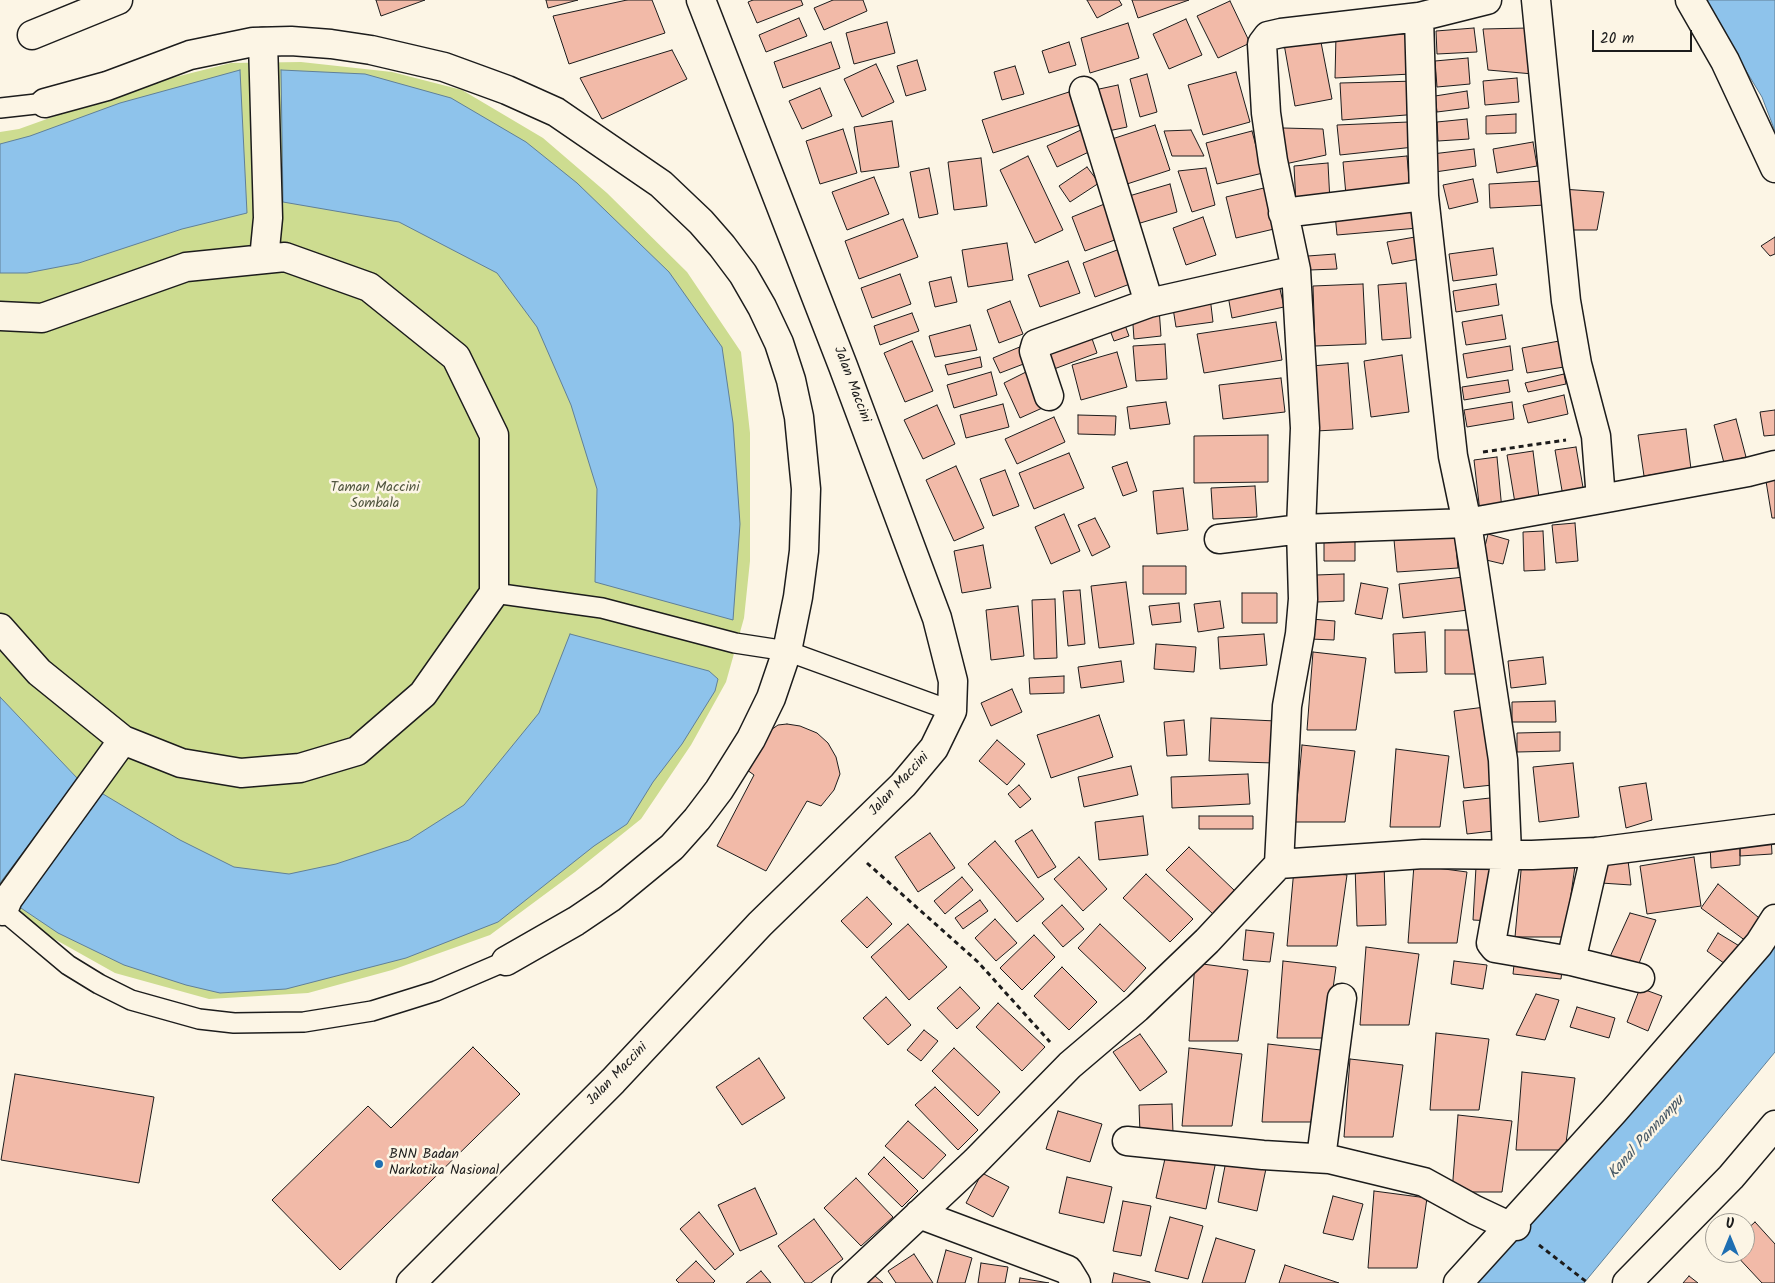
<!DOCTYPE html>
<html>
<head>
<meta charset="utf-8">
<style>
	body { margin:0 }
	#map { position:relative; width:1775px; height:1283px; overflow:hidden; background:#fcf5e5; font-family:Kalam,sans-serif }
	canvas { display:block }
	.north { position:absolute; left:1705px; top:1213px; width:50px; height:50px; box-sizing:border-box; background:#fcf5e5; border:1px solid #a29e95; border-radius:50%; rotate:0deg; font-size:14px; font-weight:700; line-height:20px; text-align:center; color:#1c1c1c }
	.north::after { content:''; display:block; margin:auto; width:18px; height:22px; background:#1f6fb2; clip-path:polygon(50% 0,100% 100%,50% 72%,0 100%) }
	.scale { position:absolute; left:1592px; top:30px; width:100px; height:22px; box-sizing:border-box; border:2px solid #1c1c1c; border-top:0; padding-left:6px; font-size:15px; line-height:18px; white-space:nowrap; color:#1c1c1c; -webkit-text-stroke:4px #fcf5e5; paint-order:stroke }
</style>
</head>
<body>
<div id="map">
<canvas width="1775" height="1283"></canvas>
<div class="north">U</div>
<div class="scale">20 m</div>
</div>
<script>
const g = document.querySelector('canvas').getContext('2d');
g.lineJoin = 'round';
function paint(path, color) {
  g.fillStyle = color;
  g.fill(path, 'evenodd');
}
function poly(rows) {
  const path = new Path2D();
  for (const r of rows) {
    path.moveTo(r[0], r[1]);
    for (let i = 2; i < r.length; i += 2) path.lineTo(r[i], r[i + 1]);
  }
  return path;
}
function trace(path, color, width, dash) {
  g.strokeStyle = color;
  g.lineWidth = width;
  g.lineCap = dash ? 'butt' : 'round';
  g.setLineDash(dash || []);
  g.stroke(path);
}
function label(font, color, halo, rows, align = 'center') {
  g.font = font + ' Kalam,sans-serif';
  g.lineWidth = 5;
  g.setLineDash([]);
  g.textBaseline = 'middle';
  g.strokeStyle = halo;
  g.fillStyle = color;
  for (const [text, x, y, turn = 0] of rows) {
    g.save();
    g.translate(x, y);
    g.rotate((+turn || 0) * Math.PI / 180);
    g.textAlign = isNaN(turn) ? turn : align;
    if (halo) g.strokeText(text, 0, 0);
    g.fillText(text, 0, 0);
    g.restore();
  }
}
paint(poly([
	[301,62,392,72,462,90,543,138,607,193,687,272,741,352,750,433,750,561,744,618,726,682,691,745,641,819,575,872,490,935,392,970,308,993,209,999,115,973,49,936,0,895,0,132,19,129,136,87,231,63]
]), '#cddc90');
const water = poly([
	[1703,0,1775,0,1775,131,1762,97,1703,0],
	[240,70,247,213,182,229,79,263,27,273,0,273,0,144,30,136,120,103,240,70],
	[281,70,365,74,451,98,526,142,577,183,669,272,722,347,733,423,740,524,733,620,595,582,597,489,571,405,537,327,497,273,399,222,283,202,281,70],
	[570,634,709,671,718,679,715,691,682,744,653,782,627,824,594,846,498,922,406,958,286,989,220,993,186,985,124,965,58,933,15,904,98,791,180,840,234,867,289,874,336,864,409,840,464,805,539,713,570,634],
	[0,697,78,779,0,883,0,697],
	[1775,942,1775,1052,1584,1283,1469,1283,1775,942]
]);
paint(water, '#8ec3eb');
trace(water, '#608098', 1);
const building = poly([
	[376,0,425,0,381,16,376,0],
	[546,0,578,0,548,8,546,0],
	[627,0,652,0,665,33,569,64,553,16,627,0],
	[753,0,801,0,803,5,757,23,748,2,753,0],
	[833,0,863,0,867,11,824,30,814,8,833,0],
	[1087,0,1119,0,1122,5,1097,18,1087,0],
	[1132,0,1189,0,1138,18,1132,0],
	[1230,1,1250,43,1218,58,1197,16,1230,1],
	[799,18,807,36,766,52,759,35,799,18],
	[1186,19,1202,55,1169,69,1153,34,1186,19],
	[887,22,895,53,854,64,846,33,887,22],
	[1128,23,1139,58,1090,73,1081,38,1128,23],
	[1474,28,1477,52,1437,54,1436,31,1474,28],
	[1528,28,1533,74,1488,70,1483,29,1528,28],
	[1409,34,1411,74,1335,78,1336,35,1409,34],
	[1320,37,1332,99,1295,106,1284,44,1320,37],
	[831,42,840,68,783,88,774,62,831,42],
	[1069,42,1076,65,1049,73,1042,51,1069,42],
	[672,50,687,79,602,119,580,78,672,50],
	[1468,58,1470,84,1437,87,1435,61,1468,58],
	[917,60,926,90,906,96,897,66,917,60],
	[876,64,894,102,862,117,844,79,876,64],
	[1015,66,1024,94,1002,100,994,72,1015,66],
	[1236,72,1250,122,1203,135,1188,85,1236,72],
	[1147,74,1157,112,1140,117,1130,79,1147,74],
	[1517,78,1519,102,1485,105,1483,81,1517,78],
	[1417,81,1419,114,1342,120,1340,83,1417,81],
	[1118,85,1127,127,1099,133,1090,91,1118,85],
	[820,88,832,116,802,129,789,101,820,88],
	[1467,91,1469,108,1437,112,1435,96,1467,91],
	[1069,92,1080,125,993,153,982,120,1069,92],
	[1516,114,1516,133,1486,134,1486,116,1516,114],
	[1467,119,1469,139,1438,141,1437,122,1467,119],
	[892,121,899,167,861,172,854,127,892,121],
	[1409,122,1414,147,1340,155,1337,125,1409,122],
	[1155,125,1170,170,1127,184,1112,139,1155,125],
	[1283,128,1323,129,1326,155,1285,164,1283,128],
	[843,129,857,173,820,184,806,141,843,129],
	[1083,129,1093,150,1057,167,1047,146,1083,129],
	[1191,130,1204,156,1172,156,1164,131,1191,130],
	[1252,131,1263,173,1217,184,1206,143,1252,131],
	[1533,142,1537,166,1497,173,1493,149,1533,142],
	[1474,149,1476,166,1435,172,1432,154,1474,149],
	[1028,156,1063,230,1035,243,1000,170,1028,156],
	[1407,156,1410,189,1346,195,1343,162,1407,156],
	[981,158,987,206,954,210,948,162,981,158],
	[1328,163,1330,202,1296,204,1294,166,1328,163],
	[1087,167,1099,183,1070,202,1059,186,1087,167],
	[929,168,938,214,919,218,910,172,929,168],
	[1206,168,1215,205,1192,212,1178,171,1206,168],
	[874,177,889,214,847,230,832,192,874,177],
	[1473,179,1478,202,1449,209,1443,185,1473,179],
	[1543,181,1545,205,1490,208,1489,184,1543,181],
	[1170,184,1177,212,1137,224,1129,196,1170,184],
	[1264,188,1274,229,1236,238,1226,197,1264,188],
	[1562,189,1604,192,1597,230,1566,230,1562,189],
	[1107,203,1120,238,1085,251,1072,217,1107,203],
	[1416,207,1418,228,1337,235,1335,214,1416,207],
	[1203,217,1216,255,1186,265,1173,228,1203,217],
	[903,219,918,257,859,279,845,241,903,219],
	[1415,237,1419,259,1392,264,1387,242,1415,237],
	[1775,237,1775,254,1770,256,1761,246,1775,237],
	[1007,243,1013,280,968,287,962,250,1007,243],
	[1125,247,1138,281,1095,297,1083,263,1125,247],
	[1493,248,1497,275,1453,281,1449,254,1493,248],
	[1335,254,1337,269,1309,270,1308,256,1335,254],
	[1068,261,1080,293,1040,307,1028,275,1068,261],
	[900,274,911,304,872,318,861,288,900,274],
	[951,277,957,302,935,307,929,282,951,277],
	[1278,280,1284,307,1232,318,1227,290,1278,280],
	[1406,283,1411,338,1382,340,1378,285,1406,283],
	[1363,284,1366,344,1315,346,1313,286,1363,284],
	[1496,284,1499,305,1456,312,1453,291,1496,284],
	[1210,297,1213,322,1176,327,1172,302,1210,297],
	[1010,301,1023,334,999,343,987,310,1010,301],
	[1159,308,1161,336,1134,339,1132,311,1159,308],
	[912,313,919,331,880,345,874,326,912,313],
	[1502,315,1506,339,1466,345,1462,322,1502,315],
	[1122,317,1129,336,1114,341,1107,322,1122,317],
	[1276,322,1282,360,1204,373,1197,334,1276,322],
	[970,325,977,350,935,357,929,336,970,325],
	[1089,330,1097,353,1054,369,1046,345,1089,330],
	[912,341,933,391,905,402,884,353,912,341],
	[1559,341,1564,367,1527,373,1522,348,1559,341],
	[1027,344,1034,360,1000,373,993,358,1027,344],
	[1165,344,1167,379,1136,381,1133,346,1165,344],
	[1510,346,1513,370,1467,378,1463,354,1510,346],
	[1117,352,1127,387,1081,400,1072,365,1117,352],
	[1402,355,1409,412,1371,417,1364,361,1402,355],
	[980,357,982,367,948,375,945,365,980,357],
	[1348,363,1353,429,1316,431,1311,366,1348,363],
	[1032,369,1049,405,1020,418,1004,383,1032,369],
	[991,372,997,395,954,408,947,385,991,372],
	[1564,374,1566,384,1528,392,1525,383,1564,374],
	[1281,378,1285,412,1223,419,1219,385,1281,378],
	[1508,380,1510,392,1464,400,1462,387,1508,380],
	[1564,395,1568,414,1528,423,1523,405,1564,395],
	[1166,402,1170,424,1130,429,1127,407,1166,402],
	[1512,402,1514,419,1467,427,1464,410,1512,402],
	[1003,404,1009,427,966,438,960,415,1003,404],
	[937,405,955,444,923,459,904,420,937,405],
	[1775,410,1775,435,1764,436,1760,412,1775,410],
	[1078,415,1116,416,1115,435,1078,434,1078,415],
	[1054,417,1065,442,1017,464,1005,439,1054,417],
	[1736,419,1746,457,1724,463,1714,425,1736,419],
	[1686,429,1691,469,1644,476,1638,435,1686,429],
	[1268,435,1268,482,1194,483,1194,436,1268,435],
	[1576,447,1585,499,1564,502,1555,450,1576,447],
	[1533,451,1540,505,1516,509,1507,455,1533,451],
	[1069,453,1084,488,1034,509,1019,473,1069,453],
	[1497,457,1502,510,1480,512,1474,460,1497,457],
	[1127,462,1137,491,1123,496,1112,467,1127,462],
	[956,466,984,528,954,541,926,480,956,466],
	[1005,470,1019,506,993,516,980,479,1005,470],
	[1775,474,1775,518,1772,518,1765,475,1775,474],
	[1255,486,1257,517,1213,519,1211,488,1255,486],
	[1183,488,1188,530,1157,534,1153,491,1183,488],
	[1064,514,1080,551,1051,564,1035,527,1064,514],
	[1095,518,1110,547,1092,556,1078,525,1095,518],
	[1575,523,1578,561,1556,563,1552,525,1575,523],
	[1454,525,1458,568,1397,572,1393,529,1454,525],
	[1543,531,1545,570,1524,571,1523,532,1543,531],
	[1488,534,1509,540,1503,564,1482,559,1488,534],
	[1324,538,1355,538,1355,561,1324,561,1324,538],
	[983,545,991,588,962,593,954,551,983,545],
	[1143,566,1186,566,1186,594,1143,594,1143,566],
	[1344,574,1344,601,1317,602,1316,575,1344,574],
	[1464,577,1468,610,1403,618,1399,584,1464,577],
	[1126,582,1134,644,1099,648,1091,586,1126,582],
	[1361,583,1388,588,1382,619,1355,614,1361,583],
	[1080,590,1085,644,1068,646,1063,591,1080,590],
	[1242,593,1277,593,1277,623,1242,623,1242,593],
	[1055,599,1057,658,1034,659,1032,600,1055,599],
	[1220,601,1224,628,1198,632,1194,604,1220,601],
	[1179,603,1181,622,1152,625,1149,606,1179,603],
	[1018,606,1024,656,991,660,986,610,1018,606],
	[1311,619,1335,621,1334,640,1310,639,1311,619],
	[1445,630,1476,630,1476,674,1445,674,1445,630],
	[1425,632,1427,672,1395,673,1393,634,1425,632],
	[1264,634,1267,665,1220,669,1218,637,1264,634],
	[1156,644,1196,647,1194,672,1154,669,1156,644],
	[1313,652,1366,658,1356,730,1307,730,1313,652],
	[1543,657,1546,684,1511,688,1508,661,1543,657],
	[1121,661,1124,682,1081,688,1078,667,1121,661],
	[1064,676,1064,693,1030,694,1029,678,1064,676],
	[1012,689,1022,712,991,726,981,703,1012,689],
	[1555,701,1556,722,1512,722,1512,702,1555,701],
	[1493,706,1502,784,1464,788,1454,711,1493,706],
	[1099,715,1113,757,1051,778,1037,735,1099,715],
	[1211,718,1276,721,1274,763,1209,761,1211,718],
	[1184,720,1187,755,1167,756,1164,722,1184,720],
	[787,724,800,726,817,733,828,743,836,757,840,774,834,790,821,806,807,801,766,871,717,846,754,775,743,767,765,734,778,725,787,724],
	[1560,732,1560,751,1517,752,1517,733,1560,732],
	[997,740,1025,764,1007,785,979,761,997,740],
	[1302,745,1355,751,1345,822,1295,822,1302,745],
	[1396,749,1449,756,1440,827,1390,827,1396,749],
	[1573,763,1579,817,1539,822,1533,767,1573,763],
	[1131,766,1138,795,1084,807,1078,777,1131,766],
	[1248,774,1250,804,1172,808,1171,777,1248,774],
	[1646,783,1652,820,1626,828,1619,787,1646,783],
	[1019,785,1031,799,1020,808,1008,794,1019,785],
	[1499,797,1502,830,1467,834,1463,801,1499,797],
	[1143,816,1148,855,1099,860,1095,822,1143,816],
	[1199,816,1253,816,1253,829,1199,829,1199,816],
	[1032,830,1056,867,1038,878,1015,841,1032,830],
	[930,833,955,868,918,892,895,857,930,833],
	[1771,836,1772,854,1740,856,1740,840,1771,836],
	[1740,840,1740,865,1711,868,1710,843,1740,840],
	[995,841,1044,899,1017,922,968,864,995,841],
	[1189,847,1235,891,1213,914,1166,870,1189,847],
	[1627,852,1631,885,1601,883,1601,857,1627,852],
	[1079,857,1107,889,1083,911,1054,879,1079,857],
	[1694,857,1701,906,1647,914,1640,866,1694,857],
	[1522,860,1575,866,1565,937,1515,937,1522,860],
	[1384,864,1386,925,1357,926,1355,865,1384,864],
	[1414,865,1467,872,1457,943,1408,943,1414,865],
	[1476,867,1496,868,1492,921,1473,920,1476,867],
	[1294,869,1347,875,1337,946,1287,946,1294,869],
	[1146,874,1193,919,1170,942,1123,898,1146,874],
	[962,877,973,890,945,914,934,901,962,877],
	[1718,884,1764,922,1750,944,1701,908,1718,884],
	[867,897,892,924,867,948,841,921,867,897],
	[980,900,988,911,963,929,955,918,980,900],
	[1062,905,1084,929,1063,947,1042,923,1062,905],
	[1630,913,1656,920,1638,966,1609,959,1630,913],
	[995,919,1017,943,996,961,975,938,995,919],
	[908,924,947,967,909,1000,871,957,908,924],
	[1100,924,1146,968,1124,992,1078,948,1100,924],
	[1246,930,1274,933,1270,962,1243,960,1246,930],
	[1718,933,1741,947,1728,966,1707,951,1718,933],
	[1034,935,1055,957,1022,990,1000,968,1034,935],
	[1366,947,1419,954,1409,1025,1360,1025,1366,947],
	[1515,956,1563,961,1561,979,1513,974,1515,956],
	[1283,961,1336,967,1326,1038,1277,1038,1283,961],
	[1454,961,1487,965,1483,989,1451,984,1454,961],
	[1195,963,1248,970,1238,1041,1189,1041,1195,963],
	[1062,967,1097,1002,1069,1030,1034,996,1062,967],
	[960,987,980,1008,957,1029,937,1008,960,987],
	[1640,988,1662,996,1648,1031,1627,1022,1640,988],
	[1536,994,1559,1000,1545,1040,1516,1035,1536,994],
	[886,997,911,1025,888,1045,863,1018,886,997],
	[998,1003,1045,1047,1022,1071,976,1027,998,1003],
	[1577,1007,1615,1018,1609,1038,1570,1027,1577,1007],
	[924,1030,938,1041,921,1061,907,1050,924,1030],
	[1436,1033,1489,1039,1479,1110,1430,1110,1436,1033],
	[1140,1034,1167,1072,1140,1091,1113,1052,1140,1034],
	[1268,1044,1321,1050,1311,1122,1262,1122,1268,1044],
	[473,1047,520,1094,340,1270,272,1200,368,1106,391,1128,473,1047],
	[954,1048,1000,1092,978,1116,932,1071,954,1048],
	[1189,1048,1242,1054,1232,1126,1182,1126,1189,1048],
	[759,1058,785,1098,742,1125,716,1087,759,1058],
	[1350,1059,1403,1065,1393,1137,1344,1137,1350,1059],
	[1522,1072,1575,1078,1565,1150,1516,1150,1522,1072],
	[15,1074,154,1097,139,1183,1,1160,15,1074],
	[935,1087,978,1130,958,1150,915,1105,935,1087],
	[1172,1104,1173,1133,1140,1134,1139,1105,1172,1104],
	[1058,1111,1102,1124,1090,1162,1046,1149,1058,1111],
	[1458,1115,1512,1121,1502,1192,1452,1192,1458,1115],
	[908,1121,946,1155,923,1179,885,1146,908,1121],
	[1167,1150,1216,1161,1206,1209,1156,1198,1167,1150],
	[1227,1156,1267,1164,1257,1211,1218,1202,1227,1156],
	[884,1157,918,1191,902,1207,868,1174,884,1157],
	[982,1173,1009,1187,993,1217,966,1203,982,1173],
	[1067,1177,1112,1187,1104,1223,1059,1213,1067,1177],
	[856,1178,893,1217,861,1246,824,1208,856,1178],
	[755,1188,777,1234,740,1251,718,1205,755,1188],
	[1374,1191,1427,1198,1417,1268,1368,1268,1374,1191],
	[1333,1196,1363,1204,1353,1240,1323,1233,1333,1196],
	[1123,1201,1151,1206,1141,1256,1113,1251,1123,1201],
	[699,1212,734,1254,715,1270,680,1229,699,1212],
	[1170,1217,1203,1226,1188,1279,1155,1271,1170,1217],
	[814,1219,843,1259,811,1283,805,1283,778,1246,814,1219],
	[1755,1222,1775,1244,1775,1283,1762,1283,1734,1253,1745,1253,1745,1231,1755,1222],
	[1216,1238,1255,1250,1245,1283,1202,1283,1216,1238],
	[946,1250,972,1258,965,1283,937,1283,946,1250],
	[914,1254,933,1283,896,1283,888,1271,914,1254],
	[696,1261,715,1281,713,1283,679,1283,676,1280,696,1261],
	[981,1263,1008,1267,1005,1283,978,1283,981,1263],
	[1285,1265,1339,1283,1279,1283,1285,1265],
	[761,1271,771,1283,746,1283,761,1271],
	[1114,1273,1150,1282,1150,1283,1112,1283,1114,1273],
	[875,1276,883,1283,868,1283,875,1276],
	[1689,1276,1698,1283,1683,1283,1689,1276],
	[1020,1278,1049,1283,1019,1283,1020,1278]
]);
paint(building, '#f2baa8');
trace(building, '#1c1c1c', 1);
const service = poly([
	[0,108,45,103],
	[494,593,602,608,735,643,787,651,952,711],
	[0,908,68,965,99,984,131,1000,199,1019,234,1023,304,1022,372,1011,436,991,506,961]
]);
const pedestrian = poly([
	[263,42,268,218,264,259],
	[0,316,42,318,186,267,285,257,369,287,456,357,494,435,494,593,423,694,357,751,300,768,241,773,181,763,123,740,39,672,0,628],
	[3,911,8,899,123,740]
]);
const minor = poly([
	[1536,0,1566,301,1577,364,1596,436,1601,499,1748,472,1775,465],
	[1690,0,1725,61,1775,168],
	[1419,17,1424,196,1453,456,1467,523,1503,760,1507,853,1491,943,1495,948,1571,961,1640,978],
	[32,35,118,0],
	[1084,91,1149,303],
	[45,103,107,86,190,55,253,42,291,41,331,44,371,50,444,67,507,90,556,112,661,184,701,222,722,246,743,274,762,307,779,343,791,380,799,417,806,489,804,551,798,597,787,651,771,698,751,739,719,790,697,819,672,847,610,898,576,921,506,961],
	[1283,213,1424,196],
	[1049,396,1034,351,1036,344,1149,303,1296,270],
	[1219,539,1301,529,1467,523,1601,499],
	[1279,864,1423,854,1532,855,1596,852,1775,829],
	[1571,961,1596,852],
	[1127,1141,1263,1155,1329,1159,1424,1182,1475,1210,1509,1226,1516,1226],
	[1321,1158,1342,998],
	[919,1214,1068,1270,1076,1283],
	[411,1283,613,1081,760,924,903,785,934,748,952,711,953,681,937,618,843,366,701,0],
	[846,1283,975,1162,1070,1065,1137,1008,1207,941,1279,864,1287,706,1300,634,1303,599,1301,529,1305,428,1296,270,1273,161,1266,113,1262,44,1268,36,1281,33,1419,17,1487,0],
	[1458,1283,1614,1111,1759,944,1775,919]
]);
const tertiary = poly([
	[1627,1283,1731,1177,1775,1125]
]);
trace(service, '#1c1c1c', 22);
trace(pedestrian, '#1c1c1c', 31);
trace(minor, '#1c1c1c', 31);
trace(tertiary, '#1c1c1c', 31);
trace(poly([
	[1483,452,1566,440],
	[867,863,978,962,1050,1042],
	[1539,1245,1588,1283]
]), '#1c1c1c', 3, [5, 4]);
trace(service, '#fcf5e5', 19);
trace(pedestrian, '#fcf5e5', 28);
trace(minor, '#fcf5e5', 28);
trace(tertiary, '#fcf5e5', 28);
for (const [x, y, r, color] of [
	[379,1164,5,"#1f6fb2"]
]) {
  const dot = new Path2D();
  dot.arc(x, y, r, 0, 2 * Math.PI);
  g.fillStyle = color;
  g.fill(dot);
  trace(dot, '#fcf5e5', 2);
}
label('14px', '#1c1c1c', '#fcf5e5', [
	["Jalan Maccini",851,385,69],
	["Jalan Maccini",900,785,-47],
	["Jalan Maccini",618,1075,-46]
]);
label('14px', '#51563f', '#fcf5e5', [
	["Taman Maccini",375,489],
	["Sombala",375,505]
]);
label('14px', '#1c1c1c', '#fcf5e5', [
	["BNN Badan",389,1156],
	["Narkotika Nasional",389,1172]
], 'left');
label('italic 15px', '#445664', '#fcf5e5', [
	["Kanal Pannampu",1647,1138,-48]
]);
</script>
</body>
</html>
